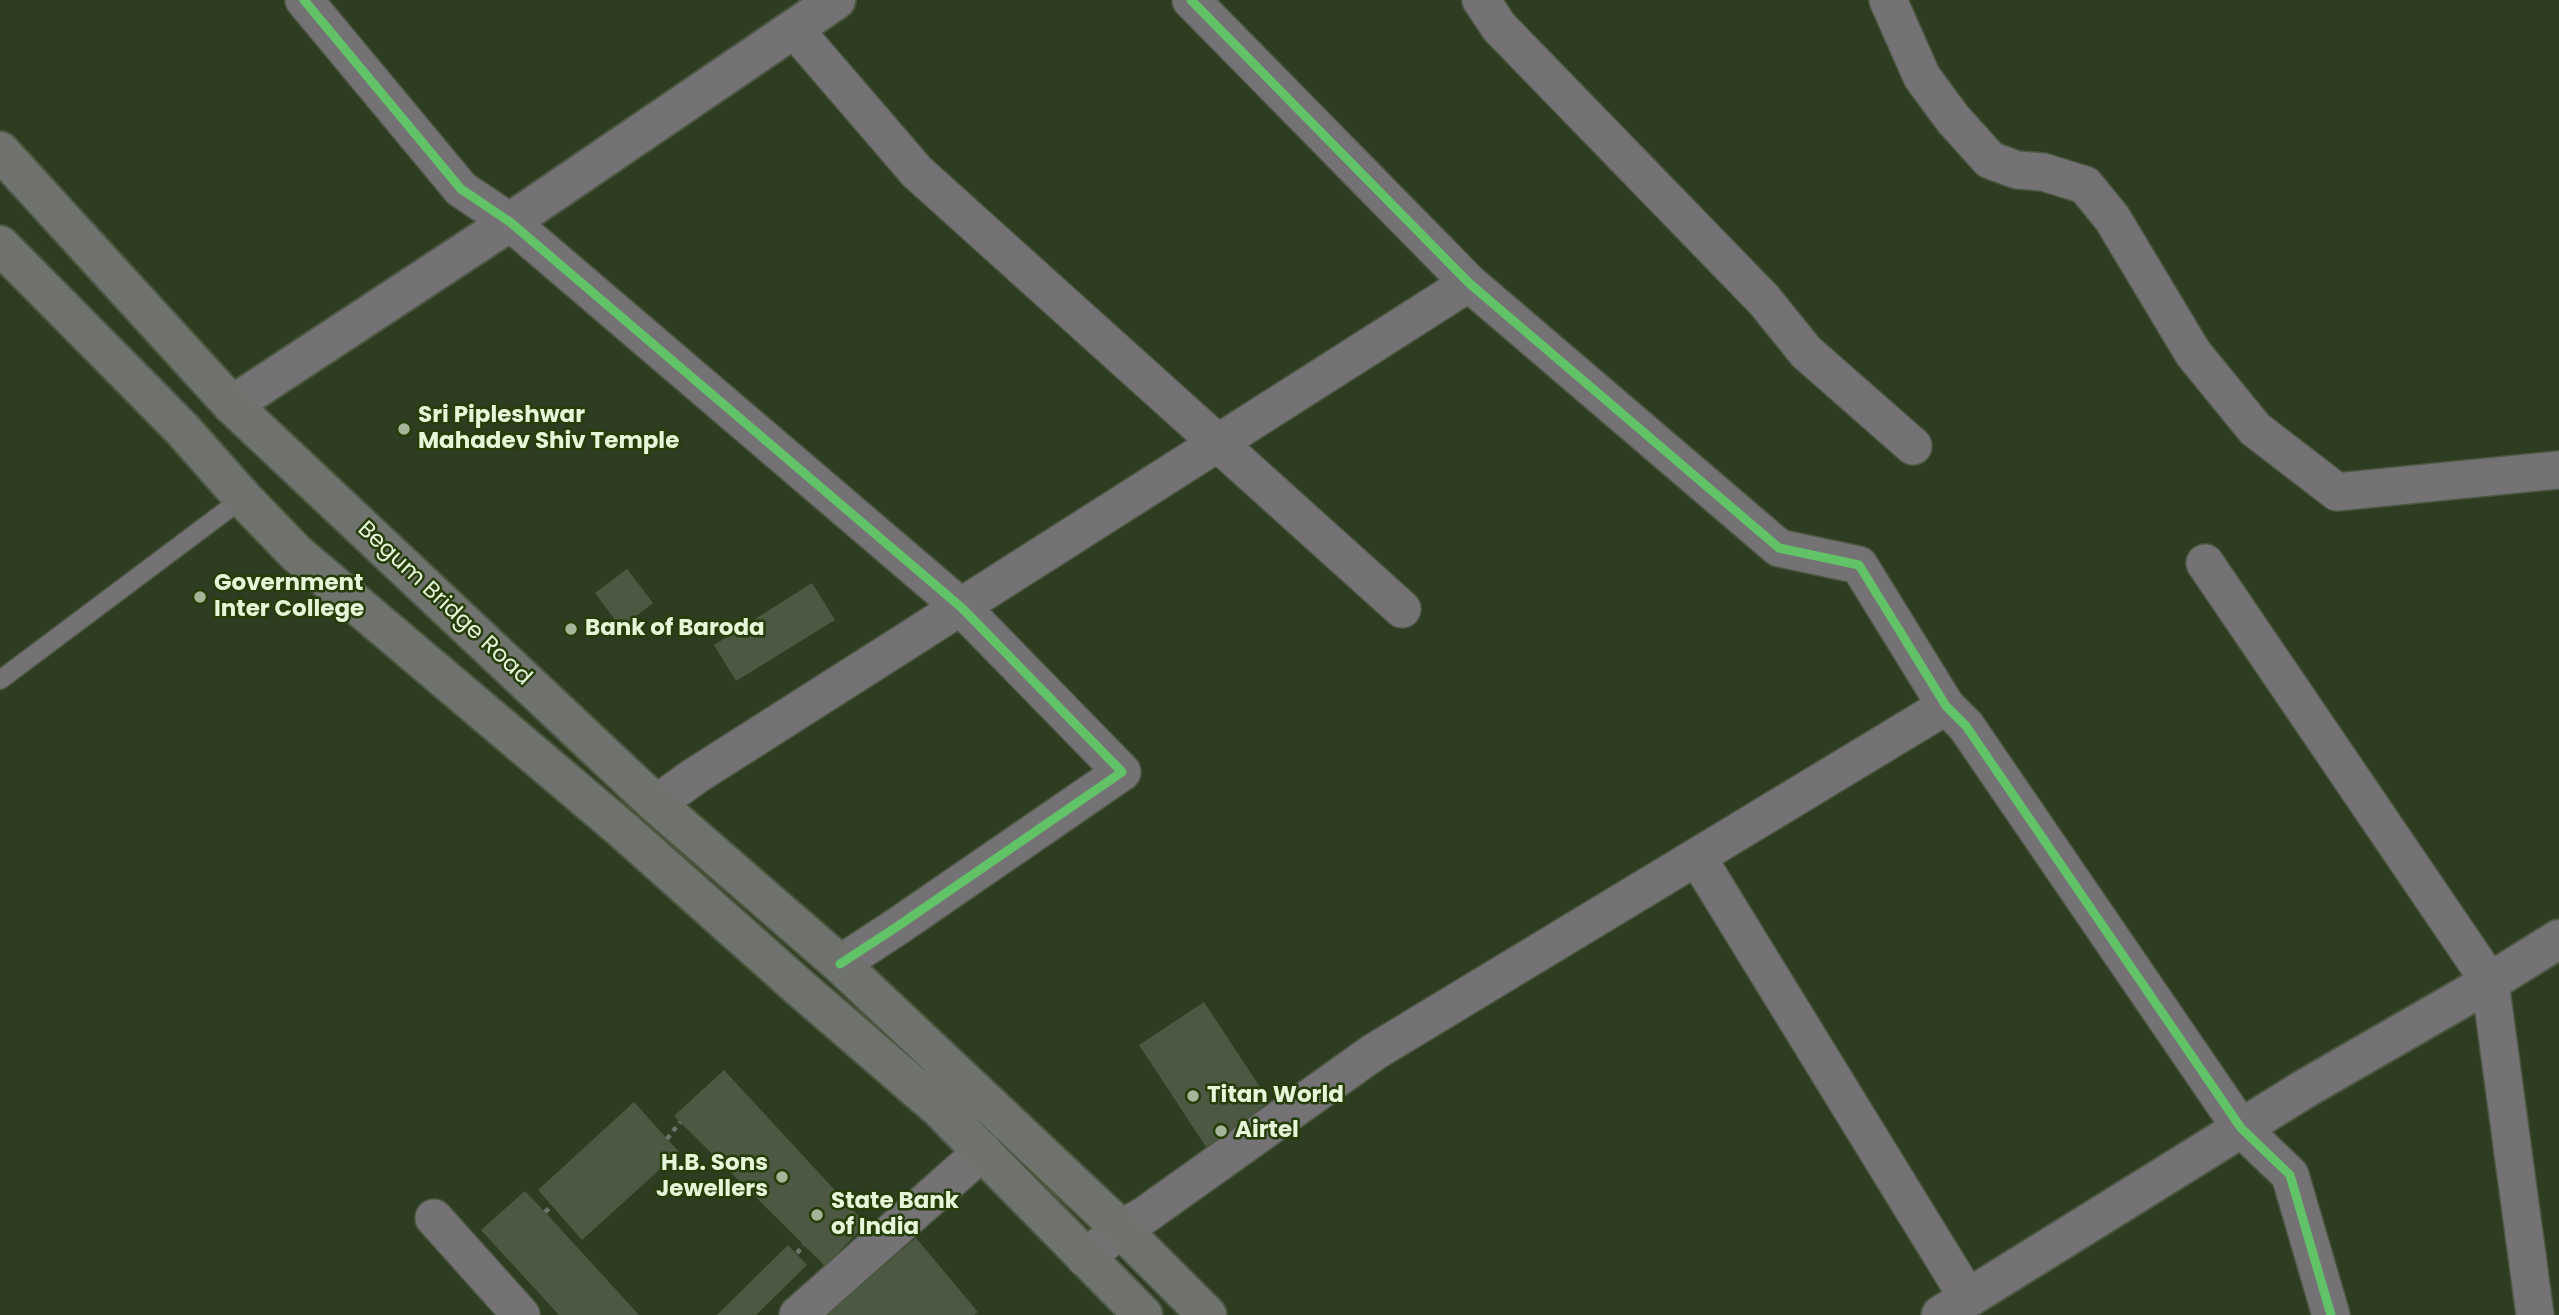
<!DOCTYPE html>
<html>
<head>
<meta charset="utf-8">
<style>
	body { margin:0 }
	canvas { display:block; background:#2e3c21 }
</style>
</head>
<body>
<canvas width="2559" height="1315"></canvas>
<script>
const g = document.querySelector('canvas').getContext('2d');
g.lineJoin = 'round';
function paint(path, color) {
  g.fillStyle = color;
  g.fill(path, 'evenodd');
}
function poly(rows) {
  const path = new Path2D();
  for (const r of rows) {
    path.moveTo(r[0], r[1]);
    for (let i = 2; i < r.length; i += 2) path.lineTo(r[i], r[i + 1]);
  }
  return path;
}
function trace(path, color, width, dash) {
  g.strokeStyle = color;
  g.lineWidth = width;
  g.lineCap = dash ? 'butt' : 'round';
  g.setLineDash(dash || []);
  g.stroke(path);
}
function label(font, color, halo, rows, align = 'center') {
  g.font = font + ' Poppins,sans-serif';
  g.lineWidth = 5;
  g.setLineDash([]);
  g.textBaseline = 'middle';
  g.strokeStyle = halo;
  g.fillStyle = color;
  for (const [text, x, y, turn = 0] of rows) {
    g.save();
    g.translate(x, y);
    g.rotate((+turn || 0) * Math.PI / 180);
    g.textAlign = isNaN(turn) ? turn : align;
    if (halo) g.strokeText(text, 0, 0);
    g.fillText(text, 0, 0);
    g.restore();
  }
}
paint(poly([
	[627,569,653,603,621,628,595,593],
	[812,583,835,620,736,681,714,645],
	[1204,1002,1277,1113,1212,1156,1139,1045],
	[724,1070,866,1224,825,1266,674,1116],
	[634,1102,679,1152,582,1240,538,1190],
	[525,1191,545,1212,639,1315,559,1315,481,1230],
	[916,1238,978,1312,974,1315,823,1315],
	[788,1245,807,1265,756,1315,717,1315]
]), '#4c5842');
const service = poly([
	[0,680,243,498]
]);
const minor = poly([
	[304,0,461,189,510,222,962,608,1122,772,898,926,840,964],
	[1191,0,1469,283,1779,548,1859,565,1946,706,1966,726,2241,1128,2290,1175,2331,1315],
	[1481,0,1499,27,1764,300,1806,352,1913,446],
	[1888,0,1922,77,1953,119,1990,160,2017,170,2043,172,2085,185,2112,218,2193,353,2255,429,2337,492,2559,470],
	[794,29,917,172,1402,609],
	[2205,563,2490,982,2535,1315],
	[656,804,695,776,1469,283],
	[1697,857,1968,1298],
	[434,1218,521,1315],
	[1085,1258,1121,1229,1145,1215,1374,1052,1946,706],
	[798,1315,983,1151]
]);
const tertiary = poly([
	[232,405,510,222,836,0],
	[1941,1315,2306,1088,2490,982,2559,939]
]);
const primary = poly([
	[0,151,232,405,656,804,840,964,1121,1229,1207,1315],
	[0,245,182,429,243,498,296,553,623,830,799,987,938,1107,1143,1315]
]);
trace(service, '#4b5741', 21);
trace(minor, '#4b5741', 40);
trace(tertiary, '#4b5741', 42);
trace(primary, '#4b5741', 42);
trace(poly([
	[667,1139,680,1122],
	[545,1212,552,1206],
	[797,1253,804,1245]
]), '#6f736b', 4.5, [5, 5]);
trace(service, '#757275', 18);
trace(minor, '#757275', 37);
trace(tertiary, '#757275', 38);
trace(primary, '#70726e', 38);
trace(poly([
	[304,0,461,189,510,222,962,608,1122,772,898,926,840,964],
	[1191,0,1469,283,1779,548,1859,565,1946,706,1966,726,2241,1128,2290,1175,2331,1315]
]), '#61c268', 9);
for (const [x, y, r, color] of [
	[404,429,7,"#a5b599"],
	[200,597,7,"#a5b599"],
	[571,629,7,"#a5b599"],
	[1193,1096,7,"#a5b599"],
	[1221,1131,7,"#a5b599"],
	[782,1177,7,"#a5b599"],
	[817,1215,7,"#a5b599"]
]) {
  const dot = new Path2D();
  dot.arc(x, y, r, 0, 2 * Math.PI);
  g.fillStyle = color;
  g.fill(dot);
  trace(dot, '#243d09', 2.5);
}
label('bold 23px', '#e5f6d9', '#243d09', [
	["Sri Pipleshwar",418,416],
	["Mahadev Shiv Temple",418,442],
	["Government",214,584],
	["Inter College",214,610],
	["Bank of Baroda",585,629],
	["Titan World",1207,1096],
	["Airtel",1235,1131],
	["H.B. Sons",768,1164,"right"],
	["Jewellers",768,1190,"right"],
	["State Bank",831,1202],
	["of India",831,1228]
], 'left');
label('23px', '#e5f6d9', '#243d09', [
	["Begum Bridge Road",444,604,43]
]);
</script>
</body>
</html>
